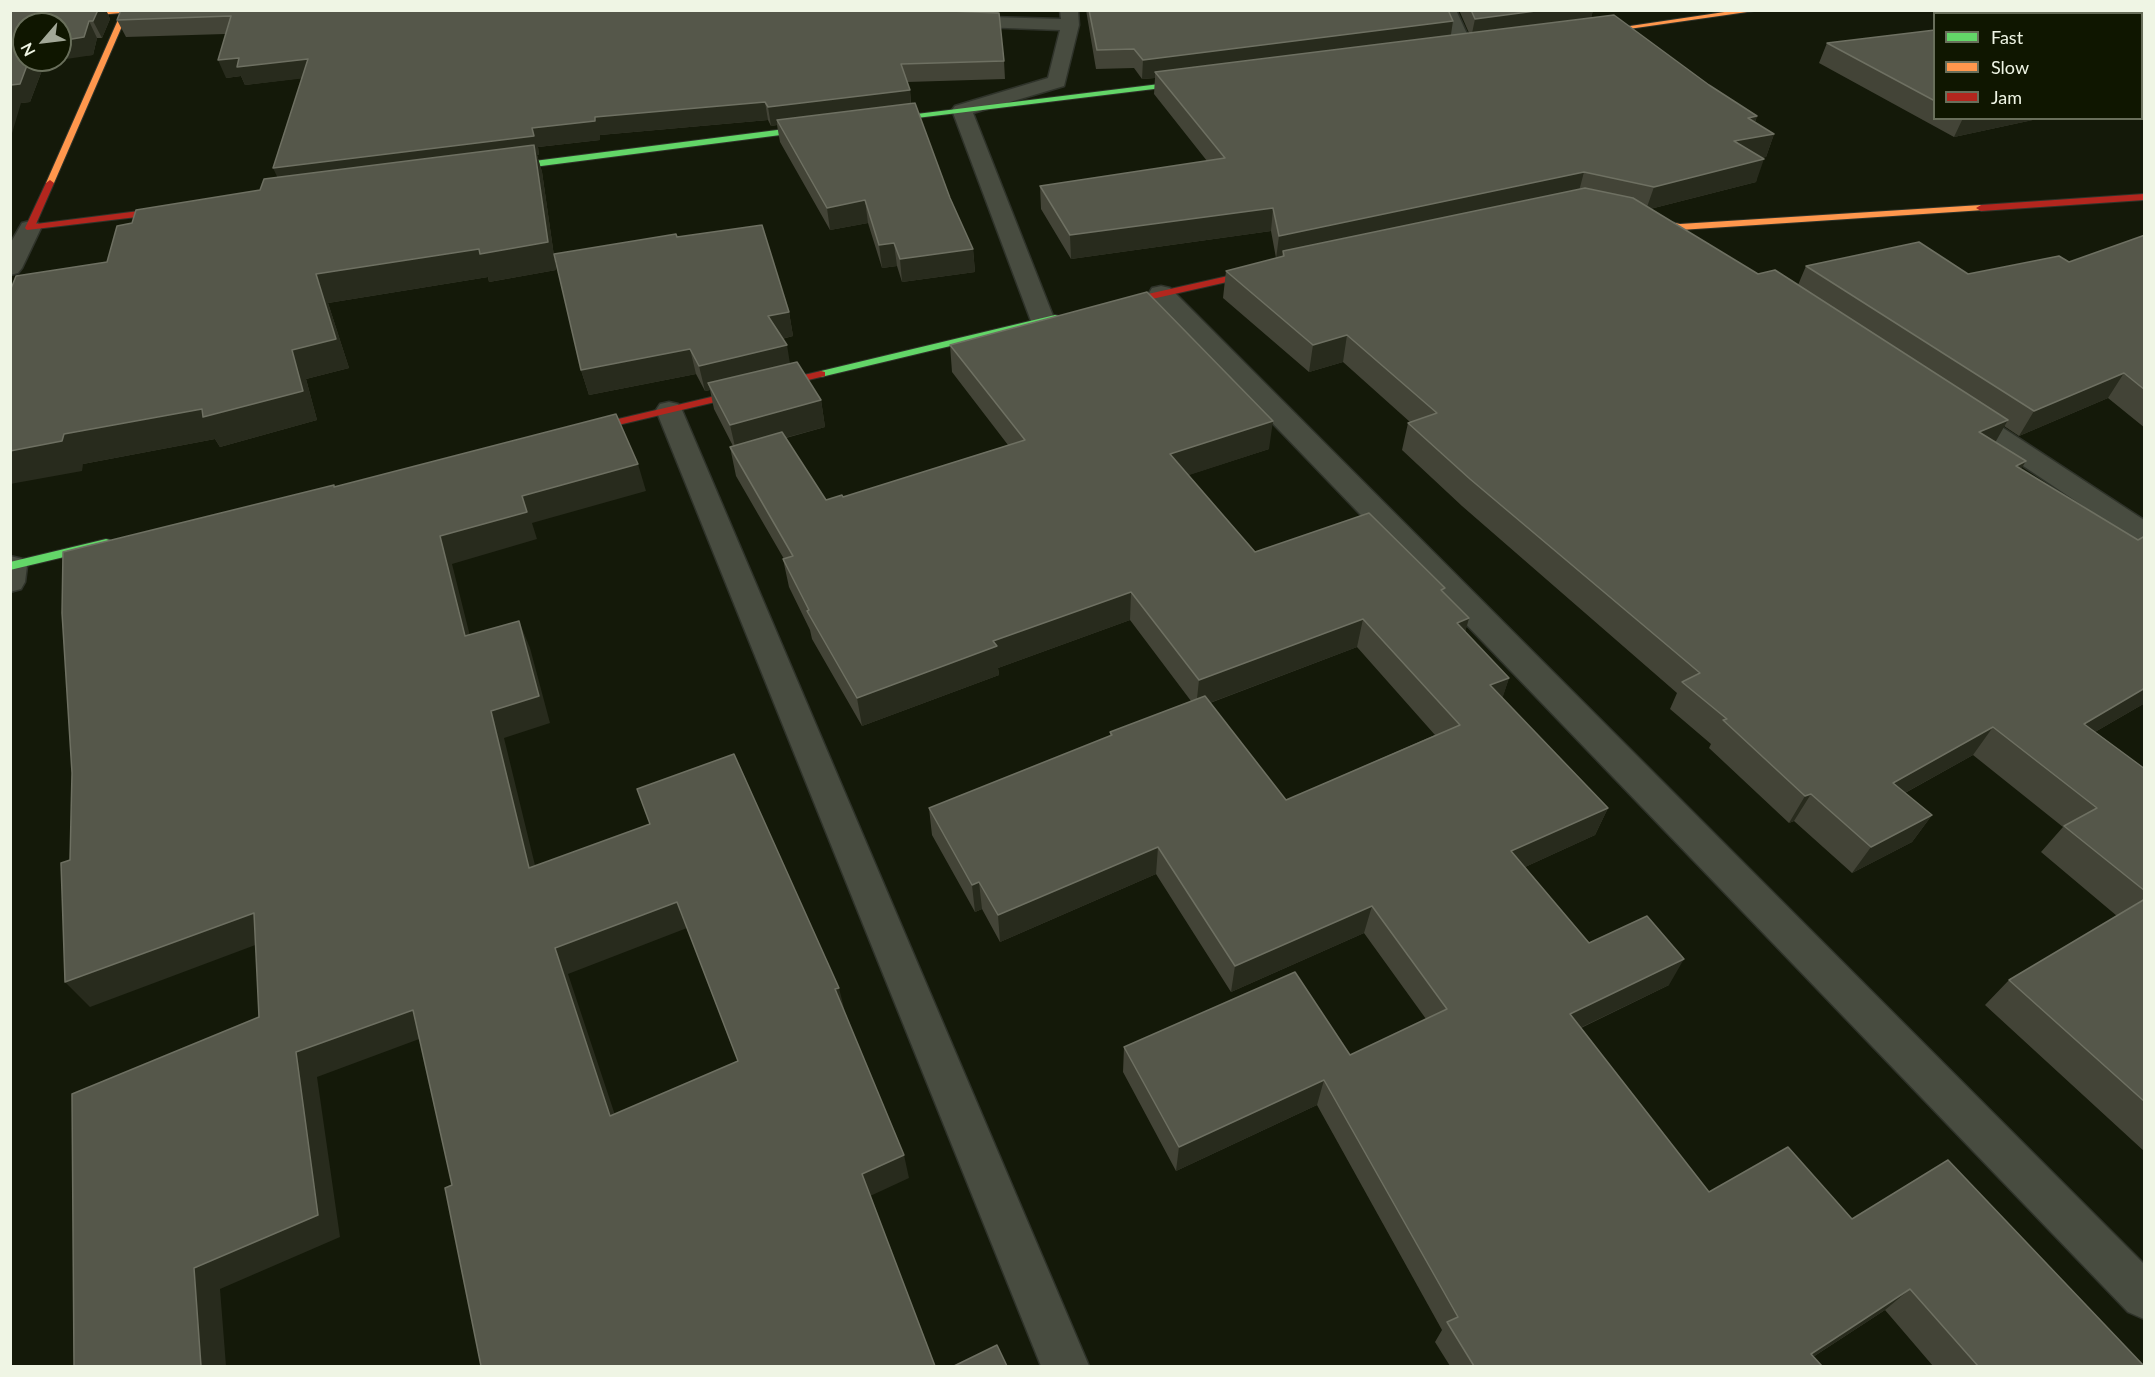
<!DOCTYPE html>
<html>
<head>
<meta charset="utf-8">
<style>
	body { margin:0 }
	#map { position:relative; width:2155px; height:1377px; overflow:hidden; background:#141909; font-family:Lato,sans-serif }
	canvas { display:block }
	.frame { position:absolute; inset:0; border:12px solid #eff5e4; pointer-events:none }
	.legend { position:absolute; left:1933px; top:12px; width:210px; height:108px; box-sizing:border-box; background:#0f1600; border:2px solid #696f5b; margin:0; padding:8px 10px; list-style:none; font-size:18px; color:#eff5e4 }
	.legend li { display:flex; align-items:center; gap:12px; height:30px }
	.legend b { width:30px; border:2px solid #696f5b }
	.north { position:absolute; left:12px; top:12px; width:60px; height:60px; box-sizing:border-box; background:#0f1600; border:2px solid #696f5b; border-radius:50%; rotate:242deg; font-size:16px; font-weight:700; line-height:24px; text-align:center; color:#eff5e4 }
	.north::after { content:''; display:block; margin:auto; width:21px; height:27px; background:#a2a897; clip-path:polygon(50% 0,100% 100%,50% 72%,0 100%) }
</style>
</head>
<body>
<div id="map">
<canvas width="2155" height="1377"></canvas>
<div class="frame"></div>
<ul class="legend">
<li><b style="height:8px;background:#63d668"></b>Fast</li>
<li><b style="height:8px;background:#ff974d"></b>Slow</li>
<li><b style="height:8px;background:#b3261e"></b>Jam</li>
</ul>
<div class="north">N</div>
</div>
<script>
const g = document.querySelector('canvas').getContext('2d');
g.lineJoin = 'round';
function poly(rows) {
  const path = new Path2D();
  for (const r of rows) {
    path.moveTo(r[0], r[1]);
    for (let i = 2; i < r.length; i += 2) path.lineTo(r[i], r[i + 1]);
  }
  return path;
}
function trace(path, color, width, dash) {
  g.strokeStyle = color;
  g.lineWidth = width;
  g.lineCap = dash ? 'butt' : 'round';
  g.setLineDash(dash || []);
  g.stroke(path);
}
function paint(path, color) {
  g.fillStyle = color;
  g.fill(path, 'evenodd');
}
const street = poly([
	[1060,10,1078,10,1079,25,1064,86,973,113,1055,321,1052,326,1043,328,1034,326,1031,321,952,110,955,106,1048,78,1060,30,954,26,948,25,945,21,948,17,954,16,1061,19,1060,10],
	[1438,10,1456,10,1474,49,1472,53,1458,53,1438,10],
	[2120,10,2140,10,2142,14,2123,14,2120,10],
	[30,221,38,223,41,228,22,268,18,273,10,275,10,244,22,223,30,221],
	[1161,286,1170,288,2144,1264,2144,1319,2128,1312,1152,298,1149,293,1152,288,1161,286],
	[669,402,678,404,682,410,1089,1366,1041,1366,656,410,660,404,669,402],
	[1962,405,1971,407,2144,520,2144,543,2134,540,1953,419,1949,413,1953,407,1962,405],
	[10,556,23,559,27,566,25,582,21,589,10,592,10,556]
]);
const fast = poly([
	[1200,79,1203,79,1203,83,876,123,872,121,876,119,1200,79],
	[824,124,828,127,827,129,495,172,491,169,495,166,824,124],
	[1055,315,1059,316,1059,320,821,377,816,374,821,371,1055,315],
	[106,539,110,540,112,543,110,546,10,570,10,562,106,539]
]);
const slow = poly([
	[98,10,129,10,54,183,47,185,46,183,121,13,10,23,10,19,98,10],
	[1738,10,1761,10,1587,35,1583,33,1738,10],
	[1981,205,1986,208,1984,210,1680,230,1630,217,1635,214,1680,224,1981,205]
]);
const jam = poly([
	[50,180,54,183,36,224,179,206,184,209,179,212,27,230,25,228,46,183,50,180],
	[2144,194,2144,200,1981,211,1976,208,1981,205,2144,194],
	[1268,267,1271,268,1271,272,1108,309,1103,306,1108,303,1268,267],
	[821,371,825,372,825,376,576,435,570,432,576,429,821,371]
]);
trace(street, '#2f332a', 3);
trace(fast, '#2f332a', 2);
trace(slow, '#2f332a', 2);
trace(jam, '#2f332a', 2);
paint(street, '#484c40');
paint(fast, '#63d668');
paint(slow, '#ff974d');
paint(jam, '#b3261e');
paint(poly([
	[10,10,106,10,110,19,102,38,97,38,93,55,24,60,56,60,52,61,51,64,44,65,30,102,21,103],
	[121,10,998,10,1004,61,1005,79,907,82,910,90,911,103,950,198,973,249,975,272,902,282,897,266,882,268,868,223,830,230,780,142,777,125,771,126,768,120,600,135,600,140,538,147,539,155,537,155,542,172,556,270,489,282,488,277,328,303,349,368,306,379,317,420,220,447,215,439,83,464,82,471,107,262,132,223,260,190,277,177,302,78,245,85,241,76,226,78,225,34,126,37,117,20],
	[1086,10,1448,10,1451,36,1469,33,1459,10,1593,10,1591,18,1709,85,1757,116,1755,122,1774,134,1766,157,1761,158,1756,182,1650,209,1758,274,1798,285,1806,266,1968,274,2069,262,2145,235,2145,428,2108,398,2019,436,2004,426,1995,442,2021,469,2145,703,2095,732,2145,769,2145,1152,1985,1005,2009,980,2117,916,2041,852,2063,827,1973,755,1905,793,1932,815,1912,842,1852,873,1794,821,1789,823,1709,748,1711,744,1670,709,1677,693,1462,506,1402,450,1408,423,1410,422,1343,362,1309,372,1223,298,1226,271,1276,258,1271,231,1071,259,1041,209,1040,186,1207,161,1154,94,1155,78,1142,79,1134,68,1096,69],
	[2017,10,2088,10,2094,14,2017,14],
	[1935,30,1935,118,2042,118,1954,137,1819,63,1827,43],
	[677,237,789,312,793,336,782,339,790,364,821,400,825,427,786,438,826,500,843,497,1008,445,952,372,950,345,1269,449,1188,475,1255,552,1444,593,1469,618,1465,632,1509,678,1502,698,1608,808,1595,835,1525,867,1589,943,1669,985,1581,1028,1709,1192,1852,1219,2144,1366,1933,1366,1885,1310,1813,1357,1822,1366,1450,1366,1435,1342,1442,1330,1317,1105,1176,1171,1123,1072,1124,1047,1350,1055,1426,1019,1364,933,1231,992,1156,874,1000,942,982,909,975,912,932,835,929,808,1110,736,1110,732,1191,701,1130,620,998,668,999,675,862,726,812,639,810,630,789,587,783,559,784,559,736,476,730,447,733,446,714,409,710,390,705,391,696,374,589,395,581,370],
	[1357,647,1435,735,1286,800,1210,703]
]), '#434437');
paint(poly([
	[98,10,106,10,110,19,102,38,93,21],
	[1543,10,1593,10,1590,23,1471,38,1475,19],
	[89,21,97,38,93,55,60,60,60,41],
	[1453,21,1450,41,1155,72,1155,78,1142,79,1143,60],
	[239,58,308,59,315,77,245,85,241,76,226,78,218,60],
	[29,60,56,60,52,61,51,64,44,65,30,102,21,103,10,140,10,86],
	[2142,68,2145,68,2145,86,2142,87],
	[910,90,911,108,777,120,777,125,771,126,768,107],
	[765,102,768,120,600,135,600,140,538,147,539,155,537,155,542,172,556,270,489,282,488,277,328,303,349,368,306,379,317,420,220,447,215,439,83,464,82,471,10,484,10,451,64,434,292,350,316,274,479,249,548,242,282,187,273,168,532,128,595,117],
	[1757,116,1749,138,1748,118],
	[1963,118,2042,118,1954,137],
	[1774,134,1766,157,1726,164,1734,141],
	[1764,159,1756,182,1646,210,1654,187],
	[1584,172,1578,195,1283,251,1282,258,1276,259,1279,236],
	[865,200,868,223,830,230,827,208],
	[1273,208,1271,231,1071,259,1070,235],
	[894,243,897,266,882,268,879,245],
	[973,249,975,272,902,282,900,259],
	[789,312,793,336,773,341,768,316],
	[1347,335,1343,362,1309,372,1313,345],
	[787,345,791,370,708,383,710,390,705,391,699,366],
	[690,349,696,374,589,395,581,370],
	[2124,373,2108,398,2019,436,2034,411],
	[821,400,825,427,736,451,730,425],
	[2008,420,1992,448,1979,432],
	[1273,421,1269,449,1168,482,1170,454],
	[2026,461,2009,489,2016,466],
	[638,464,646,491,532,523,537,539,452,564,477,664,465,636,440,536,522,496],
	[1131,592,1130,620,998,668,999,675,862,726,857,698,993,641],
	[1469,618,1461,647,1457,623],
	[1363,619,1357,647,1196,708,1199,680],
	[519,621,530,648,550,723,504,738,542,894,529,868,491,711],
	[1509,678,1500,706,1490,685],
	[2145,688,2145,703,2062,751,2084,724],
	[1993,727,1973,755,1874,810,1893,783],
	[1811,794,1794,821,1789,823,1805,796],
	[1608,808,1595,835,1501,878,1511,851],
	[1932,815,1912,842,1852,873,1871,847],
	[1158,847,1156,874,1000,942,998,915],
	[979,882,982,909,975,912,972,885],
	[677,902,687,928,568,974,623,1139,610,1116,555,948],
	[1372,906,1364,933,1231,992,1235,966],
	[254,913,274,938,90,1007,65,982],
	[1684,959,1669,985,1557,1039,1570,1014],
	[839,988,845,1012,835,989],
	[413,1010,430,1035,317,1077,340,1237,220,1289,226,1366,201,1366,194,1268,296,1052],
	[1324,1080,1317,1105,1176,1171,1179,1147],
	[904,1155,909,1178,868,1197,862,1174],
	[1910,1289,1885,1310,1799,1366,1811,1354]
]), '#282b1d');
const building = poly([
	[10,10,98,10,93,21,89,21,84,37,60,41,60,24,24,24,24,60,29,60,20,84,11,85,10,86,10,10],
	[121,10,925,10,999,13,1004,61,901,64,910,90,768,107,765,102,595,117,595,121,532,128,534,136,273,168,308,59,237,67,239,58,218,60,231,16,117,20,121,10],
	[1089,10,1448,10,1453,21,1143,60,1134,49,1097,50,1089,10],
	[1471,10,1543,10,1475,19,1471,10],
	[2028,10,2088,10,2094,14,2028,14,2028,10],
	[1614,15,1709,85,1757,116,1748,118,1774,134,1734,141,1764,159,1654,187,1584,172,1279,236,1273,208,1070,235,1040,186,1225,158,1155,72,1614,15],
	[1935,30,1935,101,1827,43,1935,30],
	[2142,36,2145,37,2145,68,2142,68,2142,36],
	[915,103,950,198,973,249,900,259,894,243,879,245,865,200,827,208,777,120,915,103],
	[534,145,548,242,480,254,479,249,316,274,336,339,292,350,303,391,203,417,202,409,64,434,62,441,10,451,10,291,16,276,107,262,117,226,132,223,136,210,260,190,264,179,534,145],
	[1585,188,1633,198,1758,274,1775,270,2008,420,1979,432,2026,461,2016,466,2138,540,2145,536,2145,688,2084,724,2145,769,2145,891,2064,826,2097,808,1993,727,1893,783,1932,815,1871,847,1811,794,1805,796,1723,720,1727,719,1682,682,1700,673,1470,479,1408,423,1437,413,1347,335,1313,345,1226,271,1284,256,1283,251,1585,188],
	[762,225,789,312,768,316,787,345,699,366,690,349,581,370,554,254,676,234,677,237,762,225],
	[2145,235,2145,390,2124,373,2034,411,1806,266,1919,242,1968,274,2059,256,2069,262,2145,235],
	[1147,292,1273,421,1170,454,1255,552,1369,513,1445,588,1441,590,1469,618,1457,623,1509,678,1490,685,1608,808,1511,851,1589,943,1647,916,1684,959,1570,1014,1709,1192,1788,1147,1852,1219,1948,1160,2144,1366,1978,1366,1910,1289,1811,1354,1822,1366,1474,1366,1447,1322,1458,1317,1324,1080,1179,1147,1124,1047,1295,972,1350,1055,1447,1009,1372,906,1235,966,1158,847,998,915,979,882,972,885,929,808,1112,735,1110,732,1205,696,1286,800,1460,725,1363,619,1199,680,1131,592,993,641,997,646,857,698,807,611,809,610,783,559,793,556,730,447,782,432,826,500,842,495,843,497,1025,440,950,345,1147,292],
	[797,362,821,400,730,425,708,383,797,362],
	[616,414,638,464,522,496,527,512,440,536,465,636,519,621,539,696,491,711,529,868,650,824,637,789,734,754,839,988,835,989,904,1155,862,1174,935,1366,481,1366,445,1188,452,1185,413,1010,296,1052,318,1215,194,1268,201,1366,74,1366,72,1094,259,1017,254,913,65,982,61,863,70,860,72,773,62,613,63,552,334,485,334,487,616,414],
	[677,902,738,1061,610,1116,555,948,677,902],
	[2145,899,2145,1102,2009,980,2145,899],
	[997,1345,1007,1366,954,1366,997,1345]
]);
paint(building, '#55574a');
trace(building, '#6e7062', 1.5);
</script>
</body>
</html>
